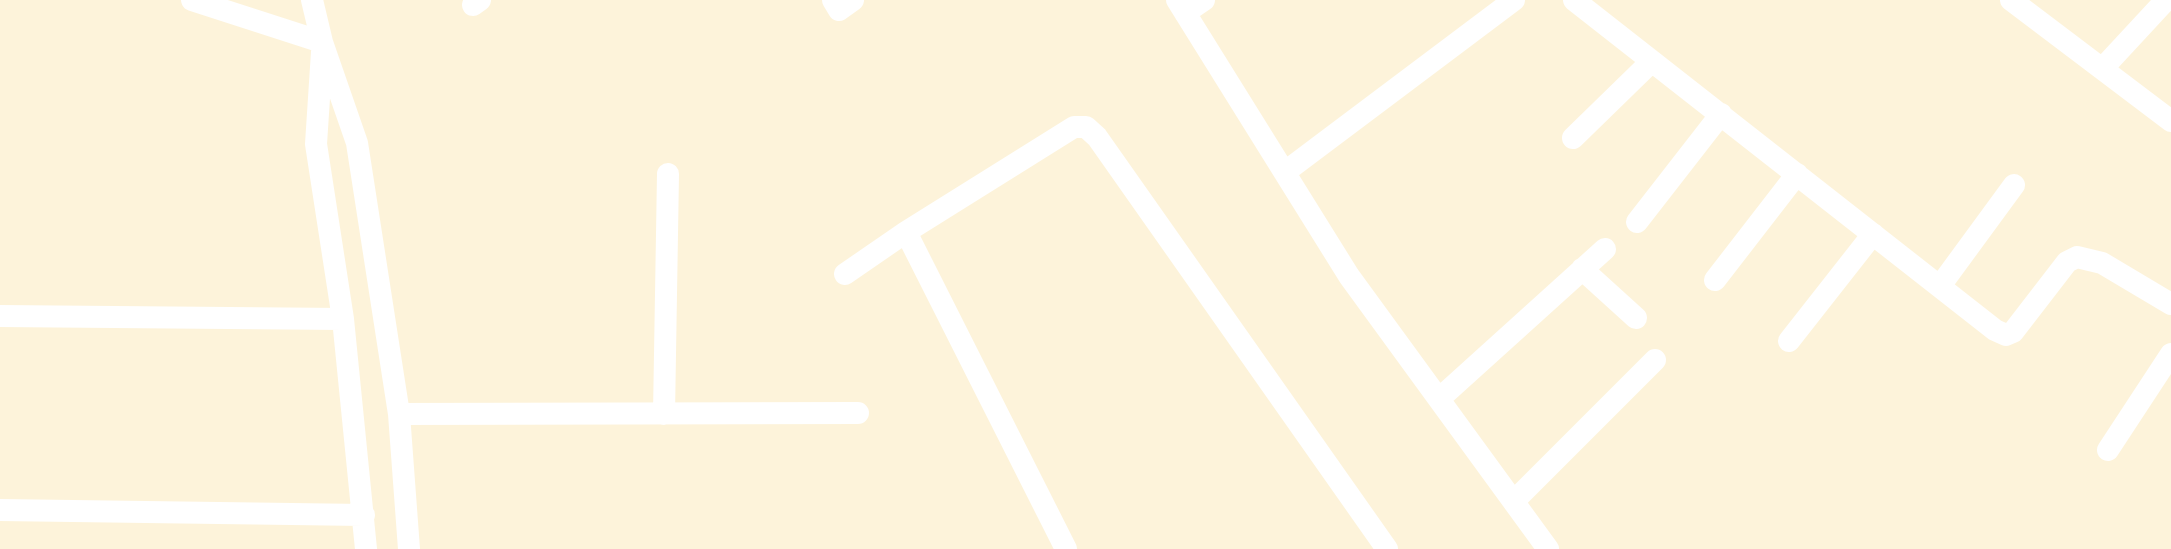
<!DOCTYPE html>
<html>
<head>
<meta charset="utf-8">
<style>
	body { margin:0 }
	canvas { display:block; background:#fdf3da }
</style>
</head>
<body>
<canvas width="2171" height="549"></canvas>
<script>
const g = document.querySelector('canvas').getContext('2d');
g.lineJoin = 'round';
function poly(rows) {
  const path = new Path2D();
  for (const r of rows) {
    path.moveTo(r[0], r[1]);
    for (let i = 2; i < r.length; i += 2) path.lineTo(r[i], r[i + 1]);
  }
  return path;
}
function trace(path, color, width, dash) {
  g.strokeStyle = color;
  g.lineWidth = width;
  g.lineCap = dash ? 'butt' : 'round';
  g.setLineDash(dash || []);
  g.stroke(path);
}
trace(poly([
	[192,0,322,42],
	[312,0,322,42,357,143,399,414,409,549],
	[833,0,839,10,853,0],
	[1177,0,1349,276,1548,549],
	[1574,0,1995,330,2006,335,2013,332,2067,262,2077,257,2102,263,2171,304],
	[2011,0,2171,121],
	[473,5,480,0],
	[1185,13,1204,0],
	[322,52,316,144,343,319,366,549],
	[2102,69,2166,0],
	[1573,138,1652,61],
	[1285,172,1514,0],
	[1637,222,1721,114],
	[906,232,1074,127,1086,127,1097,137,1387,549],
	[1582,269,1636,318],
	[845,274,906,232,1066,549],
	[1715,280,1797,174],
	[1940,286,2014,185],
	[0,316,343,319],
	[1789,341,1873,234],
	[1439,399,1605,249],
	[399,414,858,413],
	[664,414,668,174],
	[2108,450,2171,354],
	[1514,501,1655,360],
	[0,510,364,515]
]), '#fff', 22);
</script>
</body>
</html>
